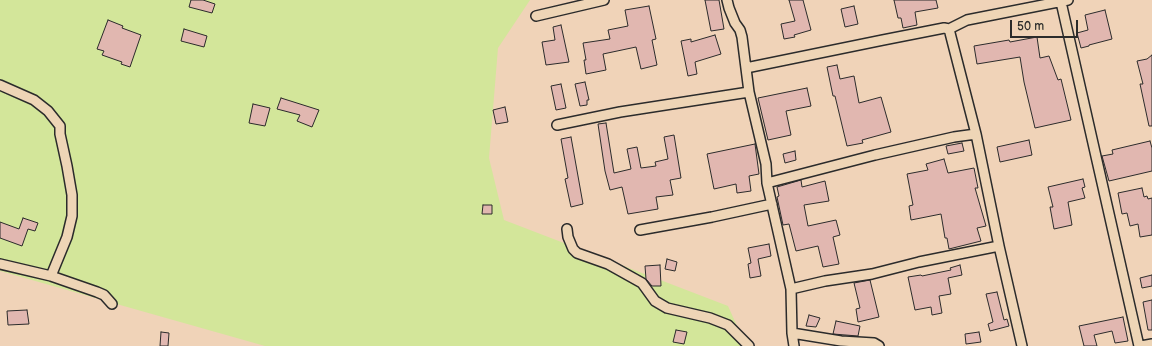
<!DOCTYPE html>
<html>
<head>
<meta charset="utf-8">
<style>
	body { margin:0 }
	#map { position:relative; width:1152px; height:346px; overflow:hidden; background:#f0d3b8; font-family:"Balsamiq Sans",sans-serif }
	canvas { display:block }
	.scale { position:absolute; left:1010px; top:20px; width:68px; height:18px; box-sizing:border-box; border:2px solid #2b2b2b; border-top:0; padding-left:5px; font-size:12px; line-height:14px; white-space:nowrap; color:#2b2b2b; -webkit-text-stroke:3px #eed5b6; paint-order:stroke }
</style>
</head>
<body>
<div id="map">
<canvas width="1152" height="346"></canvas>
<div class="scale">50 m</div>
</div>
<script>
const g = document.querySelector('canvas').getContext('2d');
g.lineJoin = 'round';
function paint(path, color) {
  g.fillStyle = color;
  g.fill(path, 'evenodd');
}
function poly(rows) {
  const path = new Path2D();
  for (const r of rows) {
    path.moveTo(r[0], r[1]);
    for (let i = 2; i < r.length; i += 2) path.lineTo(r[i], r[i + 1]);
  }
  return path;
}
function trace(path, color, width, dash) {
  g.strokeStyle = color;
  g.lineWidth = width;
  g.lineCap = dash ? 'butt' : 'round';
  g.setLineDash(dash || []);
  g.stroke(path);
}
paint(poly([
	[0,0,530,0,498,48,489,158,504,220,728,306,746,346,265,346,0,271]
]), '#d3e69a');
const building = poly([
	[191,0,203,0,215,4,212,13,189,7,191,0],
	[705,0,719,0,724,29,711,31,705,0],
	[789,0,803,0,811,30,794,35,795,37,784,39,781,24,795,21,789,0],
	[894,0,936,0,938,8,915,12,917,25,903,28,901,18,898,18,894,0],
	[649,6,656,39,652,40,657,65,641,69,636,47,603,54,606,70,586,74,584,60,586,60,583,43,610,39,608,30,628,26,625,10,649,6],
	[854,6,858,24,845,27,841,9,854,6],
	[1105,10,1112,39,1089,45,1089,46,1081,48,1077,33,1088,30,1085,15,1105,10],
	[108,20,123,26,122,28,141,35,130,67,121,64,122,62,102,55,104,51,97,49,108,20],
	[561,25,569,62,546,65,542,42,555,40,553,27,561,25],
	[184,29,207,36,204,47,181,41,184,29],
	[715,35,721,54,695,62,697,74,688,76,681,41,691,39,691,42,715,35],
	[1037,37,1040,58,1049,56,1058,80,1061,79,1071,120,1035,128,1024,82,1020,57,977,64,974,46,1009,40,1010,42,1037,37],
	[1152,55,1152,126,1149,126,1140,84,1143,84,1137,61,1147,59,1152,55],
	[837,65,840,79,854,76,859,103,881,97,891,132,862,140,863,143,847,146,835,96,833,96,827,67,837,65],
	[585,82,589,100,587,100,587,105,580,106,575,84,585,82],
	[561,84,566,108,556,110,551,86,561,84],
	[807,88,811,106,786,111,791,135,768,140,758,98,807,88],
	[281,98,319,110,312,127,297,121,300,115,277,109,281,98],
	[253,104,270,108,265,126,249,123,253,104],
	[505,107,508,122,496,124,493,110,505,107],
	[606,123,614,173,631,169,627,149,637,147,641,168,656,166,655,162,668,159,664,137,674,135,681,178,670,180,673,195,656,197,658,209,628,214,622,187,610,190,605,171,598,124,606,123],
	[571,137,583,204,571,207,565,179,568,178,561,139,571,137],
	[1029,140,1032,155,1000,162,997,147,1029,140],
	[1150,141,1152,148,1152,171,1109,181,1102,156,1113,154,1112,150,1150,141],
	[962,143,964,151,948,154,946,146,962,143],
	[755,144,759,174,749,176,751,191,737,193,736,184,714,189,707,154,755,144],
	[795,151,796,160,785,163,783,154,795,151],
	[944,159,948,173,974,168,978,188,975,188,986,226,977,228,981,241,949,249,947,238,945,238,941,214,911,220,909,206,913,205,907,174,928,170,926,164,944,159],
	[1083,179,1085,187,1082,188,1085,198,1068,202,1072,225,1054,229,1050,207,1053,207,1048,187,1083,179],
	[801,180,802,187,825,181,829,201,804,205,808,226,836,220,840,235,833,237,839,264,823,267,818,246,796,251,789,224,783,225,777,197,779,196,777,187,801,180],
	[1142,188,1144,197,1147,196,1148,199,1152,198,1152,235,1140,237,1138,224,1130,226,1127,213,1122,214,1118,193,1142,188],
	[483,205,492,205,492,214,482,214,483,205],
	[23,218,38,223,35,231,28,229,22,246,0,238,0,222,19,229,23,218],
	[769,244,771,256,758,259,761,276,750,278,748,264,751,263,748,248,769,244],
	[667,259,677,262,675,271,665,269,667,259],
	[660,265,661,286,652,286,646,279,645,266,660,265],
	[960,265,962,275,948,278,951,294,939,296,942,313,932,315,931,307,915,310,908,277,921,275,922,276,951,270,950,268,960,265],
	[1152,275,1152,286,1142,288,1140,278,1152,275],
	[870,280,879,317,858,322,856,309,860,308,854,283,870,280],
	[997,292,1004,320,1007,319,1009,326,990,331,988,324,993,322,986,294,997,292],
	[1152,300,1152,330,1148,330,1143,302,1152,300],
	[27,310,29,324,8,325,7,311,27,310],
	[809,315,820,318,816,327,806,326,809,315],
	[1123,317,1128,341,1115,343,1112,331,1094,335,1097,346,1084,346,1079,326,1123,317],
	[836,321,860,326,858,336,833,334,836,321],
	[676,330,687,332,684,344,673,342,676,330],
	[161,332,169,333,168,346,160,346,161,332],
	[979,332,981,342,966,344,965,334,979,332]
]);
paint(building, '#e1b7b0');
trace(building, '#2b2b2b', 1);
const minor = poly([
	[727,0,729,8,735,23,740,30,742,37,749,92,766,164,767,183,791,289,792,333,794,346],
	[1061,2,1139,346],
	[536,16,604,0],
	[746,68,883,40,944,28,949,29,967,20,1068,0],
	[0,85,34,100,48,111,60,126,60,134,67,166,72,195,72,216,67,237,51,276],
	[557,125,620,112,749,92],
	[767,183,875,155,954,137,976,134],
	[567,229,568,237,573,249,577,253,608,264,642,283,655,301,667,308,710,318,728,325,749,346],
	[640,230,712,217,772,204],
	[999,246,1022,346],
	[0,264,51,276,97,292,104,295,112,304],
	[791,289,825,281,872,274,919,262,999,246,976,134,949,29],
	[792,333,841,341,874,343,879,346],
	[1141,346,1152,344]
]);
trace(minor, '#2b2b2b', 12);
trace(minor, '#eed5b6', 9);
</script>
</body>
</html>
